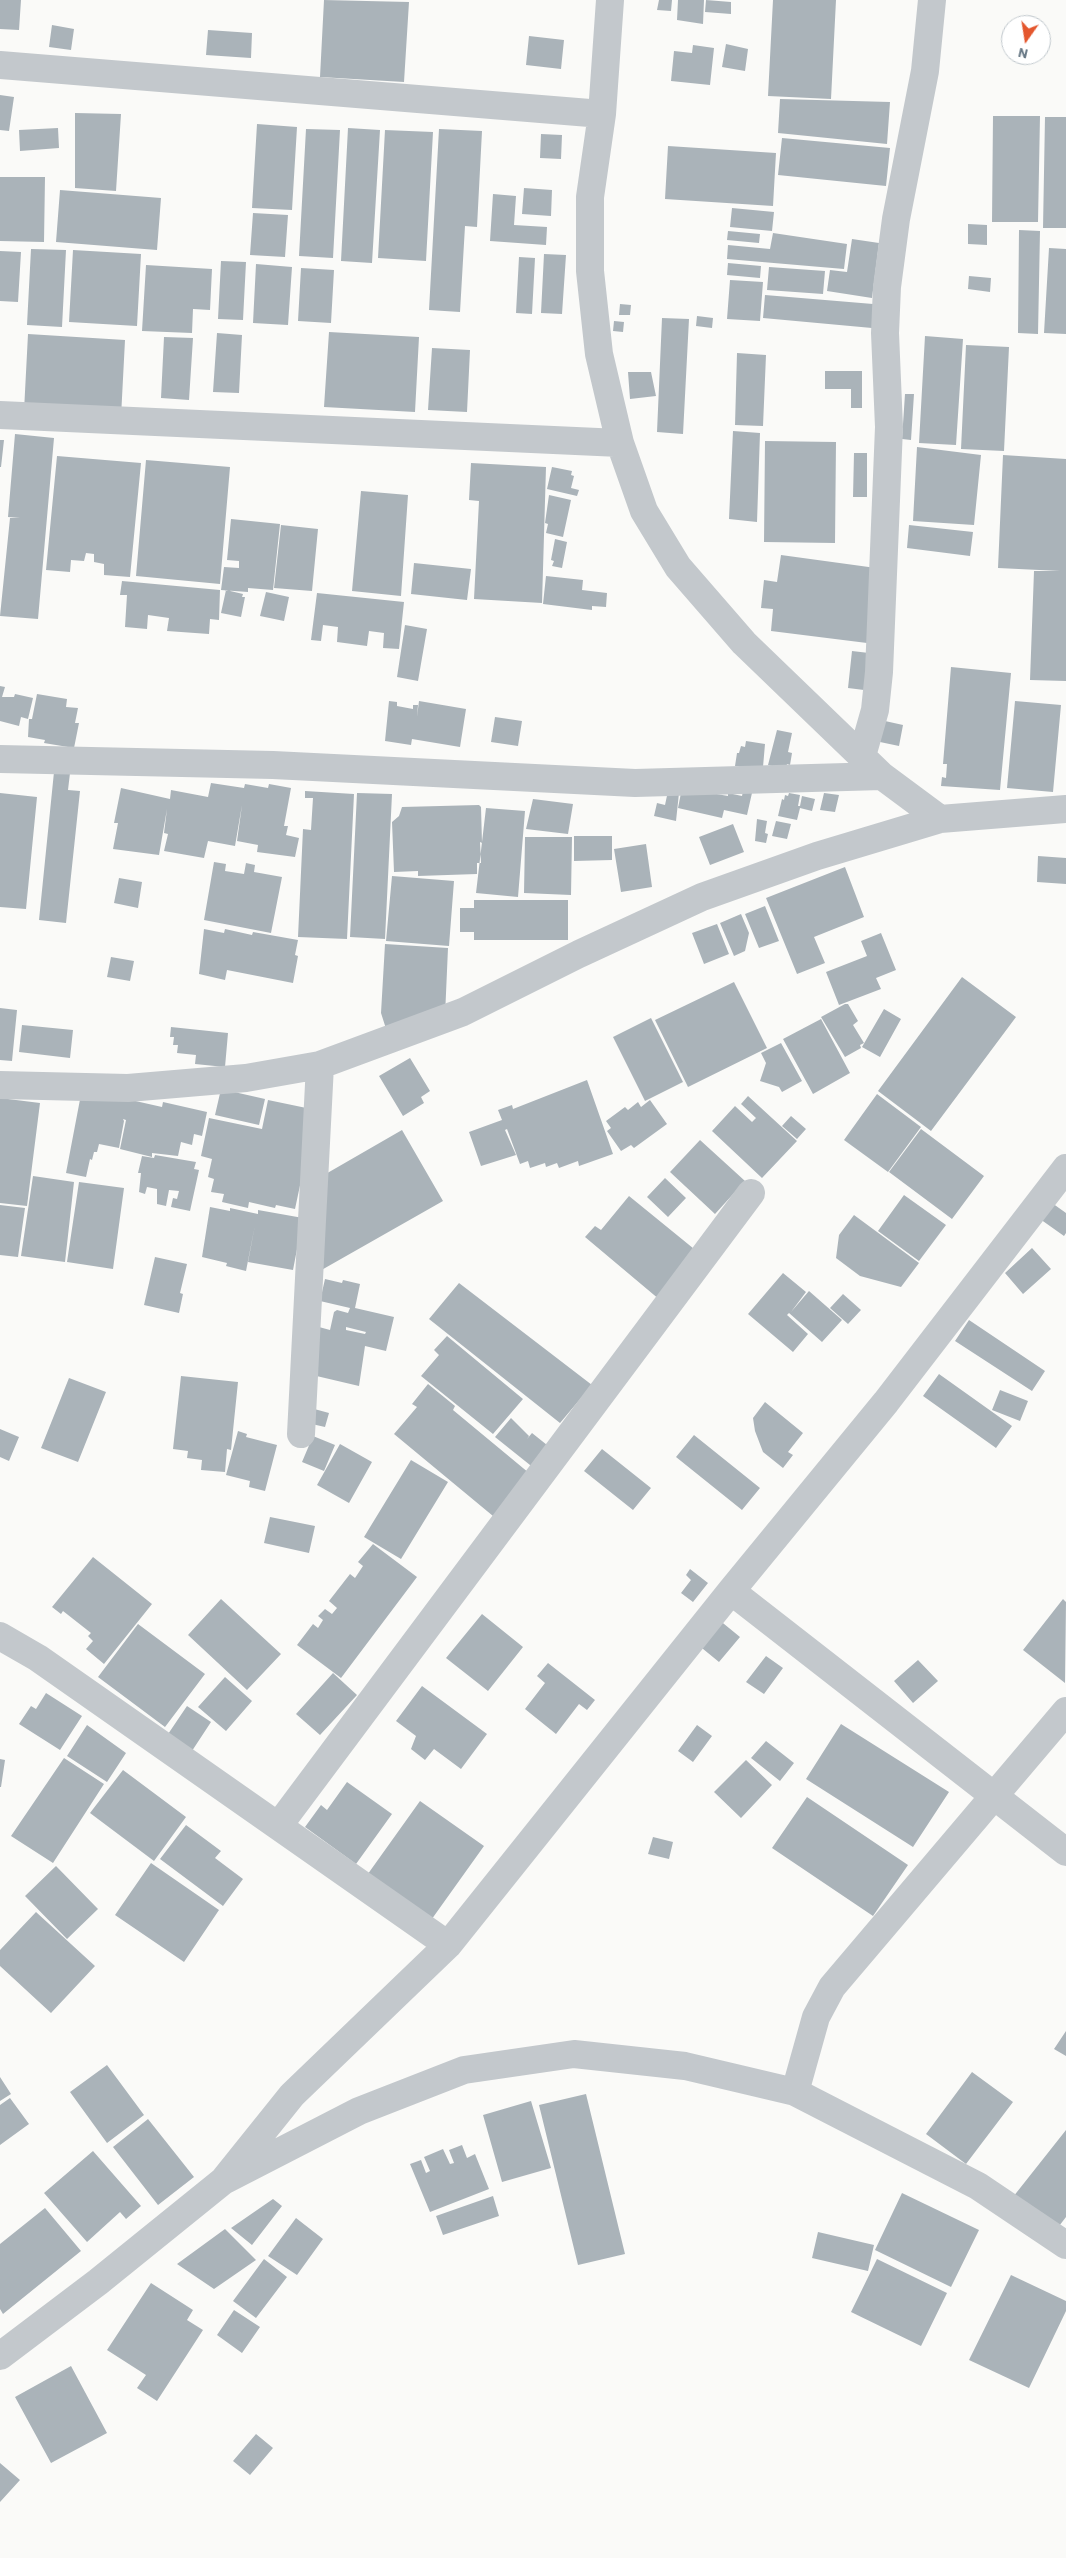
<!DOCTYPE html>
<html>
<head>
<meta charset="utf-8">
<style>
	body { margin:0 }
	#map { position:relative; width:1066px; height:2558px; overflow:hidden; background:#fafaf8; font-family:Barlow,sans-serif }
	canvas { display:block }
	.north { position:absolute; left:1001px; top:15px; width:50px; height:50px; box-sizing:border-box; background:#fff; border:1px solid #c1c8cd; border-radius:50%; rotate:193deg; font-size:14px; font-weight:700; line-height:20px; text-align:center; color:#657683 }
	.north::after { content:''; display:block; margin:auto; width:18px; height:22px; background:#e4572e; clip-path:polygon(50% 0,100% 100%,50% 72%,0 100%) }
</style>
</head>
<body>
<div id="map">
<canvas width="1066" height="2558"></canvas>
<div class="north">N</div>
</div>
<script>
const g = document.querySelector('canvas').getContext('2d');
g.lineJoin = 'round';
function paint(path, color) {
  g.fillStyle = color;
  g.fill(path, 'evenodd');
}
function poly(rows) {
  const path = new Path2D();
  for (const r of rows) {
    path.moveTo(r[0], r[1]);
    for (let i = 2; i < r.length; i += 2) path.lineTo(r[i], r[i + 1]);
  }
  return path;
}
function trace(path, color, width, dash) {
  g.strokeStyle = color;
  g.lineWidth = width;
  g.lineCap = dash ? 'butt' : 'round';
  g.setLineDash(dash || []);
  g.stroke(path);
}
paint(poly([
	[0,0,21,0,19,30,0,29],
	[324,0,409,2,404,82,320,77],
	[659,0,672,0,671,11,657,10],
	[678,0,704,0,703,24,677,20],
	[706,0,731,2,731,14,705,12],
	[773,0,836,0,831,99,768,96],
	[52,25,74,29,71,50,49,47],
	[208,30,252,33,251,58,206,55],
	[529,36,564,40,561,69,526,65],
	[726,44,748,49,745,71,722,67],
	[693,45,714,48,710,85,671,81,674,51,692,53],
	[0,95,14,97,9,131,0,130],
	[780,99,890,102,887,144,778,133],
	[75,113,121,114,116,191,75,188],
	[993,116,1040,116,1038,222,992,222],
	[1045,117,1066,117,1066,228,1043,228],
	[257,124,297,127,292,210,252,208],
	[58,128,59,148,20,151,19,130],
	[348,128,380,130,372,263,341,261],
	[306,129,340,130,333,258,299,256],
	[439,129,482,131,477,227,465,226,460,312,429,310],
	[385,130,433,132,426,261,378,258],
	[541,134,562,135,561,159,540,158],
	[782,138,890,148,886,186,778,175],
	[668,146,776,153,773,206,665,199],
	[0,177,45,177,44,242,0,241],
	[524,188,552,190,551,216,522,214],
	[60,190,161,198,157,250,56,242],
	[493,194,516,196,514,225,547,227,546,245,490,241],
	[732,208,774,212,772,231,730,227],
	[253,213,288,215,285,257,250,255],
	[968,224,987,225,987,245,968,244],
	[1019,230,1040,231,1038,334,1018,333],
	[728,231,760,234,759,243,727,240],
	[773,233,847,244,844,269,727,259,728,245,770,249],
	[852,239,879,243,872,298,827,291,830,270,847,272],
	[1049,248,1066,249,1066,334,1044,333],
	[31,249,66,250,62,327,27,325],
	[73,250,141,254,137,326,69,322],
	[0,251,21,252,18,302,0,301],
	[544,254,566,255,562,314,541,313],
	[519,257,535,258,532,314,516,313],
	[221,261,246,262,243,320,218,319],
	[728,263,761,266,760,278,727,275],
	[256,264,292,267,288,325,253,323],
	[146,265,212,269,210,310,193,309,192,333,142,331],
	[769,267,825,271,823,294,767,290],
	[301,268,334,270,331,323,298,321],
	[969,276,991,278,990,292,968,289],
	[730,280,763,282,760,321,727,319],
	[765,295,873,304,872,328,763,318],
	[620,304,631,305,630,315,619,315],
	[697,316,713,318,712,328,696,326],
	[662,318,689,319,683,434,657,432],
	[614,321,624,322,623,332,613,331],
	[329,332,419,337,415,412,324,407],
	[217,333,242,335,239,393,213,392],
	[28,334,125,340,121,417,24,411],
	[925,336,963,339,956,445,919,443],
	[164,337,193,338,189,400,161,398],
	[966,345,1009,347,1004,451,961,449],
	[432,348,470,350,467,412,428,410],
	[737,353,766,355,763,426,735,425],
	[825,371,862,371,862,408,851,408,851,389,825,389],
	[628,372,651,372,656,396,630,399],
	[905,394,914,394,911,440,902,439],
	[733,431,760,433,757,522,729,519],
	[15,434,54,438,38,619,0,616,10,518,20,518,8,517],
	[0,440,4,440,1,467,0,467],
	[765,441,836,442,835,543,764,542],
	[917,447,981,455,974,525,913,521],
	[854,453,867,453,867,497,853,497],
	[1003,455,1066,459,1066,681,1030,680,1034,571,1060,571,998,568],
	[57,456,141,463,130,577,104,575,104,564,94,562,94,554,86,553,84,561,71,560,70,572,46,570],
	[146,460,230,467,220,584,136,576],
	[471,463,546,467,542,603,474,599,479,501,469,500],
	[552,467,572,471,571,475,574,476,571,488,579,490,577,496,547,489],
	[361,491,408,495,401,596,352,591],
	[549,495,571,500,563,537,546,533,548,524,545,523],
	[231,519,280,524,273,590,248,588,248,592,221,590,224,567,239,568,239,561,227,560],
	[281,525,318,529,312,591,274,588],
	[909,525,973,532,970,556,907,548],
	[555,539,567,542,562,568,552,566,554,561,551,560],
	[781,555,876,568,867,643,771,631,773,609,761,608,764,580,777,582],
	[414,563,471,569,467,600,411,594],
	[546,576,583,580,582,590,607,593,606,607,592,606,592,610,543,604],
	[122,581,220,590,219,620,210,619,209,634,167,631,169,618,148,615,147,629,125,627,127,595,120,595],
	[226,590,243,594,242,597,245,597,241,617,221,613],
	[266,592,289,597,284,621,260,616],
	[317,593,404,602,399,649,383,648,384,633,369,631,367,646,337,642,338,627,323,625,321,641,311,640],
	[405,625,427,629,418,681,397,677],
	[852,651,869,653,864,690,848,688],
	[951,667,1011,673,1000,790,941,786,942,777,946,778,947,764,943,764],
	[0,686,5,687,2,697,14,697,15,694,33,698,28,719,21,717,19,726,0,721],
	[37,694,67,699,66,707,78,708,75,723,79,723,74,748,44,743,45,740,28,737,29,719,32,719],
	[389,701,397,702,397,706,413,709,413,705,418,705,417,717,419,701,466,709,460,747,412,739,411,745,385,741],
	[1015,701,1061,705,1053,792,1007,788],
	[495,717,522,721,518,746,491,742],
	[885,721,903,725,899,746,880,742],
	[777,730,792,733,788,752,792,753,790,765,787,764,786,769,768,765],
	[746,741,765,744,763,767,735,766,737,753,739,753,741,746,745,747],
	[54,772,70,773,68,790,80,791,66,923,39,920],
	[211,783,244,788,245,784,268,788,269,784,291,788,284,826,288,826,286,835,299,838,295,857,257,852,258,845,237,841,242,805,235,846,208,841,204,858,164,851,168,834,164,833,167,809,159,855,113,849,118,823,114,823,121,788,170,799,171,790,208,797],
	[682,788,728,796,728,793,742,796,743,791,752,793,747,815,724,810,722,818,678,808],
	[305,791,354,794,347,939,298,937,303,829,311,830,313,798,305,798],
	[668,791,679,793,676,821,654,816,657,803,665,805],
	[0,793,37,797,26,909,0,907],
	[357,793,392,794,385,939,350,937],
	[789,793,800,795,798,806,800,806,802,796,815,799,812,811,800,808,797,820,778,816,782,799,784,800,785,795,788,796],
	[824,793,839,795,835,812,820,810],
	[533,799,573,804,568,834,526,829],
	[479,805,481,807,482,843,480,842,481,863,477,863,477,874,418,876,418,871,394,872,392,822,399,816,402,807],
	[486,808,525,811,518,897,476,893],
	[757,819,767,821,765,833,768,834,766,843,755,841],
	[776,821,791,824,787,839,772,836],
	[733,824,744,852,710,865,699,837],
	[574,836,612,836,612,860,574,861],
	[525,837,572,837,571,895,524,893],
	[646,844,652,887,621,892,614,849],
	[1038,856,1066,858,1066,884,1037,882],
	[214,862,226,864,225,871,244,874,246,863,255,865,254,872,282,877,271,933,204,920],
	[845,867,864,917,814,937,825,963,797,974,766,898],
	[392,876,454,881,449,946,386,941],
	[119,878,142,882,138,908,114,903],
	[474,900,568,900,568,940,474,940,474,932,460,932,460,908,474,908],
	[765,906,779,941,759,948,745,914],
	[741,914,749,933,745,951,734,956,720,923],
	[717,924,729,954,704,964,692,933],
	[204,929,224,933,225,929,252,935,253,932,298,940,295,955,298,956,293,983,227,970,225,980,199,974],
	[881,933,896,970,876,978,881,989,839,1005,826,972,867,956,861,941],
	[385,944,448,948,445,1016,388,1035,381,1013],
	[111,957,134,961,130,981,107,977],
	[962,977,1016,1017,931,1131,878,1091],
	[734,982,767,1048,688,1087,655,1020],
	[845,1004,848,1004,858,1021,853,1025,864,1043,860,1045,861,1048,845,1057,821,1017],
	[0,1008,17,1010,12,1061,0,1060],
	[884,1009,901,1019,880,1057,862,1047],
	[651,1018,683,1082,645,1101,613,1037],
	[821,1019,850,1073,813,1094,783,1039],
	[22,1025,73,1030,70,1058,19,1052],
	[171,1027,228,1033,225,1067,195,1064,196,1055,177,1053,178,1045,173,1045,174,1037,170,1037],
	[781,1043,802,1081,782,1092,779,1087,760,1081,766,1063,761,1053],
	[410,1058,430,1091,421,1097,424,1103,403,1116,379,1076],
	[587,1080,613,1154,579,1166,578,1161,559,1168,557,1163,546,1167,545,1163,530,1168,528,1161,520,1164,507,1129,509,1128,505,1130,516,1155,481,1166,469,1132,502,1120,498,1110,512,1105,513,1109],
	[82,1089,162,1107,163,1102,207,1112,202,1136,194,1134,192,1145,181,1142,178,1156,152,1153,152,1157,120,1149,126,1120,123,1119,124,1121,119,1148,99,1144,97,1152,94,1152,92,1160,90,1159,86,1177,66,1173],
	[221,1089,265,1099,259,1125,215,1115],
	[877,1094,921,1127,888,1172,844,1140],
	[748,1096,797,1141,762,1178,712,1131,735,1106,752,1122,756,1118,741,1104],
	[0,1098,40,1103,27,1206,0,1203],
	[268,1100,316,1110,295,1209,276,1205,275,1208,249,1202,248,1208,222,1202,224,1194,211,1192,214,1179,208,1177,212,1159,201,1156,209,1118,262,1129],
	[650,1100,667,1124,634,1148,631,1145,621,1151,607,1131,611,1128,606,1121,625,1107,628,1110,638,1102,641,1107],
	[791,1116,806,1129,797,1139,782,1126],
	[921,1129,984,1176,952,1219,889,1172],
	[402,1130,443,1201,318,1272,317,1179],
	[700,1140,745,1181,715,1214,670,1172],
	[155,1155,196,1162,194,1169,199,1170,190,1211,171,1207,173,1198,177,1199,179,1191,169,1190,166,1206,157,1204,157,1189,147,1187,145,1194,139,1192,141,1173,138,1173,142,1156,154,1158],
	[33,1176,74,1182,65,1262,21,1256],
	[665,1178,686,1198,668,1217,647,1197],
	[79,1182,124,1188,113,1269,67,1262],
	[904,1195,946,1225,919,1261,878,1231],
	[629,1196,699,1253,660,1300,585,1237,595,1226,601,1230],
	[1052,1203,1066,1213,1066,1233,1064,1236,1040,1219],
	[0,1205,25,1208,18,1257,0,1255],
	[210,1207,230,1211,230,1208,258,1214,258,1210,303,1218,293,1270,248,1262,255,1225,246,1271,226,1266,227,1263,202,1257],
	[854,1215,919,1263,901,1287,860,1276,836,1258,839,1235],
	[1032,1248,1051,1269,1023,1294,1005,1273],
	[155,1257,187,1264,180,1293,183,1294,179,1313,144,1305],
	[783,1273,806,1292,791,1312,809,1291,842,1320,822,1342,789,1313,787,1315,808,1334,793,1352,748,1314],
	[325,1279,342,1283,343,1280,360,1284,355,1308,394,1317,386,1351,365,1346,359,1386,308,1374,319,1327,330,1330,334,1312,337,1310,348,1313,350,1308,320,1301],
	[346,1327,366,1332,365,1334,346,1330],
	[459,1283,592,1385,560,1423,429,1319],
	[843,1294,861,1310,848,1324,830,1308],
	[969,1320,1045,1371,1032,1391,955,1341],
	[447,1336,523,1399,493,1434,421,1376,439,1355,434,1350],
	[939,1374,1012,1426,996,1448,923,1396],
	[181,1376,238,1382,231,1450,227,1449,225,1472,201,1470,202,1460,187,1458,188,1451,173,1449],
	[69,1378,106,1392,78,1462,41,1448],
	[428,1384,455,1406,453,1410,529,1473,493,1516,394,1434,417,1407,412,1404],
	[1000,1390,1028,1401,1020,1421,992,1410],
	[765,1402,803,1433,788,1452,793,1455,783,1468,763,1452,755,1431,753,1418],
	[307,1407,329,1413,325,1427,303,1422],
	[511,1418,529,1436,527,1439,532,1433,552,1449,535,1469,495,1437],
	[0,1429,19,1437,9,1461,0,1457],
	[238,1431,247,1434,246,1437,277,1445,265,1491,249,1487,250,1481,226,1475],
	[694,1435,760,1488,742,1510,676,1457],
	[313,1436,335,1445,324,1471,302,1462],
	[340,1444,372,1462,349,1503,317,1485],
	[602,1449,651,1488,633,1510,584,1471],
	[411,1460,448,1482,401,1559,364,1537],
	[270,1517,315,1526,309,1553,264,1543],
	[373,1544,417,1577,341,1678,297,1645,313,1624,318,1628,323,1620,318,1616,325,1609,332,1614,337,1608,329,1601,350,1574,355,1578,363,1566,358,1562],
	[93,1557,152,1604,104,1664,86,1649,93,1641,88,1636,91,1633,63,1611,61,1614,52,1607],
	[690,1569,708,1583,693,1602,681,1593,691,1580,686,1575],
	[221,1599,281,1654,247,1690,188,1635],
	[1063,1599,1066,1602,1065,1683,1023,1650],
	[482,1614,523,1647,488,1691,446,1658],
	[718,1619,740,1637,719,1662,697,1644],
	[138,1624,205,1674,165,1727,98,1677],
	[766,1656,783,1668,764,1694,746,1682],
	[918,1660,938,1681,913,1703,894,1681],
	[548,1663,595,1700,587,1710,579,1704,556,1734,525,1709,545,1683,537,1676],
	[333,1673,357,1695,320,1735,296,1714],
	[225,1677,252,1701,226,1731,198,1707],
	[422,1686,487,1734,461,1769,434,1749,425,1760,411,1749,416,1736,396,1721],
	[46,1693,82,1716,60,1750,19,1724,31,1706,36,1709],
	[187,1706,211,1722,188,1757,164,1740],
	[841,1724,949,1792,913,1847,806,1779],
	[87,1725,126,1753,107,1782,67,1756],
	[697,1725,712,1736,693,1762,678,1751],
	[766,1741,794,1763,780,1781,751,1758],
	[64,1758,104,1784,53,1863,11,1836],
	[0,1759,5,1760,1,1787,0,1787],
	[746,1760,772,1785,741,1818,714,1792],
	[123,1770,186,1817,154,1861,90,1813],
	[347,1782,392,1814,356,1864,305,1827,321,1805,327,1810],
	[807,1797,908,1865,873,1916,772,1848],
	[420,1801,484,1846,429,1923,365,1878],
	[186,1825,221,1851,215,1858,243,1879,223,1906,160,1859],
	[653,1837,673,1842,669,1859,648,1854],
	[151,1863,219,1910,184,1962,115,1915],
	[56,1866,98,1909,67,1939,25,1896],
	[36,1912,95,1966,51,2013,0,1966,0,1950],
	[1066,2031,1066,2056,1054,2049],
	[107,2065,144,2115,107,2143,70,2092],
	[972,2072,1013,2102,966,2164,926,2134],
	[0,2077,11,2094,0,2101],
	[586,2094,625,2254,578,2265,539,2105],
	[10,2098,29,2124,0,2145,0,2105],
	[531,2101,551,2168,502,2182,483,2115],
	[148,2119,194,2177,158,2205,113,2147],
	[1066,2130,1066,2217,1056,2230,1013,2197],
	[462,2145,467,2158,475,2154,489,2189,430,2212,410,2164,421,2160,426,2173,430,2171,424,2157,443,2149,450,2164,454,2163,449,2150],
	[93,2151,141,2206,126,2219,120,2212,87,2242,44,2193],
	[902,2193,979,2230,951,2287,875,2250],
	[493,2196,499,2216,443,2235,436,2216],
	[273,2199,282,2206,252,2245,231,2228],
	[45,2208,81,2251,3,2314,0,2309,0,2244],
	[296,2218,323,2239,297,2275,268,2256],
	[225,2229,256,2260,214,2289,177,2264],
	[818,2232,874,2245,868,2271,812,2258],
	[264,2259,287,2277,256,2318,233,2301],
	[877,2259,947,2293,921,2346,851,2312],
	[1011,2275,1066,2301,1066,2311,1029,2388,969,2360],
	[151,2283,193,2310,187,2320,203,2330,157,2401,137,2388,146,2375,107,2350],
	[234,2310,260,2327,242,2353,217,2335],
	[71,2366,107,2433,51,2463,15,2397],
	[256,2434,273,2448,250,2475,233,2461],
	[0,2463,20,2480,0,2502]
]), '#aab3b9');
trace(poly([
	[610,0,602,114,590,197,590,271,599,354,620,443,644,511,678,567,744,643,882,776,940,819],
	[0,65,602,114],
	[0,415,620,443],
	[862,756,875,710,879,672,889,427,885,333,887,287,896,219,925,71,932,0],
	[0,759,273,765,635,783,882,776],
	[0,1085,128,1088,246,1078,320,1065,463,1012,579,954,702,897,817,856,940,819,1066,809],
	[301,1434,320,1065],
	[731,1591,1066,1852],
	[0,1636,38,1658,448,1945],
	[279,1825,751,1193],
	[795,2092,816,2017,832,1987,1066,1711],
	[223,2181,292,2095,448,1945,731,1591,886,1402,1066,1168],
	[0,2356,98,2282,223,2181,359,2111,464,2070,574,2054,685,2066,795,2092,978,2186,1066,2245]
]), '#c3c8cc', 28);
</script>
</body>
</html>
